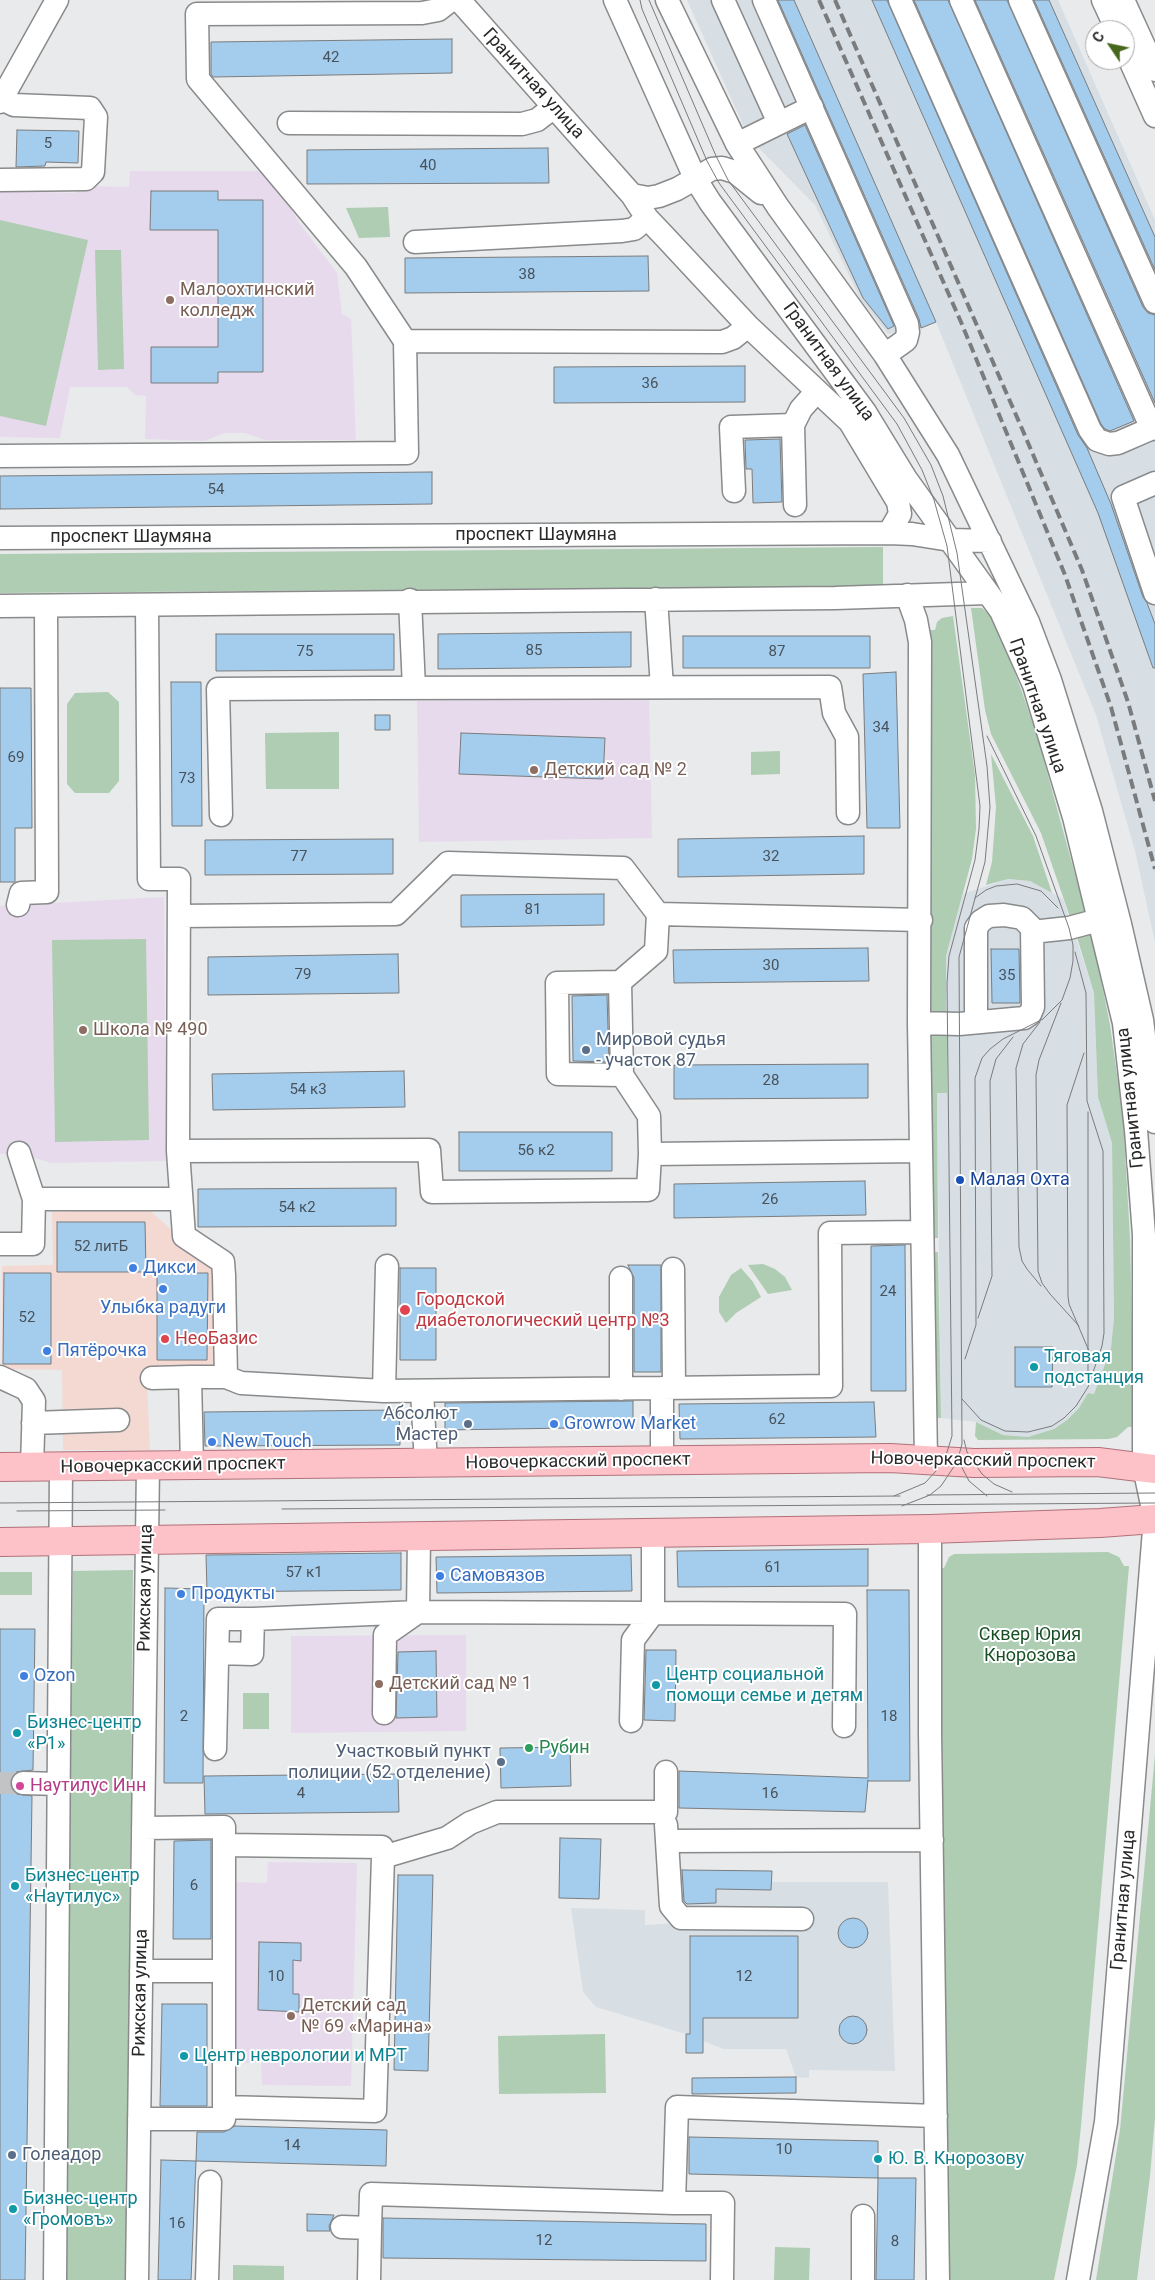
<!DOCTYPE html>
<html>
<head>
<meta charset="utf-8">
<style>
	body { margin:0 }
	#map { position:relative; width:1155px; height:2280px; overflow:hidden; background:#e8eaeb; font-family:Roboto,sans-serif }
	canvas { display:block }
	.north { position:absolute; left:1085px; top:20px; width:50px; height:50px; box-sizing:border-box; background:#fff; border:1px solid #a9a9aa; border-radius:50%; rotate:304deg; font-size:14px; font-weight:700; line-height:20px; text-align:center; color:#29292a }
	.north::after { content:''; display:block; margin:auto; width:18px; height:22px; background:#47671d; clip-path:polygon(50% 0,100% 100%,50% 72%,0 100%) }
</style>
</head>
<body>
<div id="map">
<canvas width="1155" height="2280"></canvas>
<div class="north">С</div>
</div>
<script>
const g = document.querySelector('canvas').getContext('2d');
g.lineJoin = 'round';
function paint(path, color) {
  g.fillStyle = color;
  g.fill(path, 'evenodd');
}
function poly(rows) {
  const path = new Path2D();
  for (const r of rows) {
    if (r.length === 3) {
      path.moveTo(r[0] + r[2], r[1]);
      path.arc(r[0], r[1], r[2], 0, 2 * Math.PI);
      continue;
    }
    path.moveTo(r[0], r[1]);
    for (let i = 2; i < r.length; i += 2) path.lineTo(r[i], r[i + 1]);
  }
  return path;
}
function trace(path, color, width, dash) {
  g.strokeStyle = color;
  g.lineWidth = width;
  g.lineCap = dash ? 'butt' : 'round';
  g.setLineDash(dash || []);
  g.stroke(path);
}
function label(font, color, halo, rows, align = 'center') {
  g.font = font + ' Roboto,sans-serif';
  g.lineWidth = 4;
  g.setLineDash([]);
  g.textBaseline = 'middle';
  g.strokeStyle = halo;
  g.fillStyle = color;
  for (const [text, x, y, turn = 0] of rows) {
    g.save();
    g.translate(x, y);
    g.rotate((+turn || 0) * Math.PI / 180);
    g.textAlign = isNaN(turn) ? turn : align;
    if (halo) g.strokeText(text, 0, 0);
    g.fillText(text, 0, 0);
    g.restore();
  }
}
paint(poly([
	[147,1208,213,1267,215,1379,147,1382,150,1450,63,1450,62,1370,2,1369,2,1266,53,1265,52,1212]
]), '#f3d9d2');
paint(poly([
	[687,0,1058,0,1155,220,1155,942,1135,851,1096,715,936,322,908,332,888,334,861,300,815,205,749,138],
	[1008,879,1030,881,1063,899,1094,993,1098,1097,1112,1143,1114,1318,1111,1348,1094,1394,1088,1393,1079,1408,1067,1420,1054,1429,1028,1437,1003,1435,976,1422,941,1418,937,1093,947,1093,946,956,963,894],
	[680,1870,772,1871,772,1882,888,1882,895,2071,809,2070,809,2078,796,2077,786,2049,723,2049,703,2041,703,2033,686,2034,596,2007,583,1992,571,1908,645,1910,645,1925,679,1923,681,1904]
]), '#d7dfe5');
paint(poly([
	[130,171,267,171,300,224,337,273,342,314,351,319,356,440,265,440,245,433,224,433,205,441,145,439,146,396,135,395,127,387,70,387,60,438,0,437,0,191,74,193,87,186,129,187],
	[649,697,652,838,419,842,417,701],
	[164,897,166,1161,51,1163,19,1153,0,1154,0,906],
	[466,1635,466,1731,291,1733,291,1636],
	[268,1862,357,1863,351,2086,262,2085,261,2063,228,2063,232,1882,267,1883]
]), '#e8daed');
paint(poly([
	[388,207,390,237,359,238,346,208],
	[0,220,88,240,46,426,0,416],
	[95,250,121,250,124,369,98,370],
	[883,547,883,586,0,593,0,554],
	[971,608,982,608,994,618,1021,689,1038,739,1085,911,1083,917,1071,920,1041,833,991,734,985,710],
	[953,616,975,775,976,829,972,859,946,956,946,1017,929,1018,927,630,935,630,937,622,942,618],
	[108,692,119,702,119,781,109,793,75,793,67,784,67,704,75,693],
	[339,732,339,789,266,789,265,733],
	[780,751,780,774,751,775,751,752],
	[991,754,1033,836,1052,893,1030,881,1008,879,986,885,992,862,996,807],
	[1087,930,1092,935,1110,1025,1123,1117,1130,1238,1134,1427,1128,1427,1117,1437,1108,1439,978,1440,975,1436,976,1422,1003,1435,1028,1437,1054,1429,1067,1420,1079,1408,1088,1393,1094,1394,1111,1348,1114,1318,1112,1143,1098,1097,1094,993,1076,934],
	[146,939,149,1140,55,1142,52,940],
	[947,1032,947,1093,937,1093,938,1238,927,1238,930,1033],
	[938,1252,941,1418,930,1418,928,1253],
	[763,1264,775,1269,785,1277,792,1290,768,1294,748,1265],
	[741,1268,753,1282,761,1297,736,1313,726,1323,719,1312,719,1297,731,1275],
	[1108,1552,1119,1557,1124,1566,1129,1566,1081,2126,1077,2165,1054,2280,946,2280,937,1568,944,1568,949,1557,954,1554],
	[133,1570,127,2280,63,2280,73,1571],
	[0,1572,32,1572,32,1595,0,1595],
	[243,1693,269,1693,269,1729,243,1729],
	[1155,1755,1155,2118,1150,2176,1137,2280,1096,2280,1120,2130],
	[605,2034,606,2093,499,2094,498,2036],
	[775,2247,810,2248,809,2280,774,2280],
	[233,2265,284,2266,284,2280,233,2280]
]), '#afcdb2');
const building = poly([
	[778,0,794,0,936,322,921,328,919,319,778,0],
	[872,0,887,0,1078,435,1087,448,1111,504,1143,597,1147,603,1155,624,1155,668,1153,668,1098,513,872,0],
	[914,0,948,0,1134,421,1110,431,1105,429,1101,424,914,0],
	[975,0,1007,0,1143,307,1148,313,1155,315,1155,403,975,0],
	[1034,0,1049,0,1155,237,1155,270,1034,0],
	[452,39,452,73,213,77,211,74,211,42,452,39],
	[805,125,894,326,888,329,863,298,787,134,805,125],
	[17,130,79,131,78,163,46,162,45,166,16,167,17,130],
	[548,148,549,183,307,184,307,150,548,148],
	[151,191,218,191,218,200,263,200,263,372,218,372,218,383,151,383,151,347,218,347,218,230,150,230,151,191],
	[648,256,649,291,405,293,405,258,648,256],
	[745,366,745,402,554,403,554,367,745,366],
	[780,439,782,502,753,503,752,469,746,469,745,440,780,439],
	[432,472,432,504,0,509,0,476,432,472],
	[631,632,631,667,438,669,438,634,631,632],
	[216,634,394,634,394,670,216,671,216,634],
	[683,636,870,636,870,668,683,668,683,636],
	[896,672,900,828,867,828,863,674,896,672],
	[171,682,201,682,202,826,172,826,171,682],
	[0,688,31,688,32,828,15,828,15,882,0,882,0,688],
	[375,715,390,715,390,730,375,730,375,715],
	[461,733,605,738,603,779,459,774,461,733],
	[864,836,864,874,678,877,678,839,864,836],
	[393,839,393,874,205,875,205,840,393,839],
	[604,894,604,925,461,927,461,895,604,894],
	[868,948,869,981,674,983,673,950,868,948],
	[991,949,1019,949,1020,1003,992,1003,991,949],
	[398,954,399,993,208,995,208,957,398,954],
	[607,995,609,1062,573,1061,572,996,607,995],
	[868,1064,868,1098,674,1099,674,1065,868,1064],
	[404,1071,405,1107,213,1110,212,1074,404,1071],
	[459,1132,612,1132,612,1171,459,1171,459,1132],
	[865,1181,866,1215,674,1218,674,1184,865,1181],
	[396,1188,396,1226,198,1227,198,1189,396,1188],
	[57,1222,145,1222,146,1272,57,1272,57,1222],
	[905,1245,906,1391,871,1391,871,1246,905,1245],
	[628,1265,661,1265,661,1372,634,1372,634,1278,628,1265],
	[400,1268,436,1268,436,1360,400,1360,400,1268],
	[4,1273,51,1273,51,1364,3,1364,4,1273],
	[157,1273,208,1273,207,1360,157,1360,157,1273],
	[1015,1347,1053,1347,1052,1387,1015,1387,1015,1347],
	[633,1401,633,1427,445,1430,445,1403,633,1401],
	[874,1402,876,1437,680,1439,679,1404,874,1402],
	[399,1410,400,1445,205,1446,204,1412,399,1410],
	[868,1549,868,1586,678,1587,677,1551,868,1549],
	[401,1553,401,1590,207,1592,206,1555,401,1553],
	[631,1555,632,1591,437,1593,436,1557,631,1555],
	[165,1588,204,1589,203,1783,164,1783,165,1588],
	[867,1590,909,1590,910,1781,868,1781,868,1780,865,1812,679,1808,679,1771,868,1778,867,1590],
	[0,1629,35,1629,33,1770,16,1772,12,1777,10,1783,12,1790,17,1794,32,1796,25,2280,0,2280,0,1629],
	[646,1650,676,1650,675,1721,644,1720,646,1650],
	[436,1651,437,1717,396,1718,398,1652,436,1651],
	[570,1747,571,1786,501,1788,500,1748,570,1747],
	[398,1774,399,1812,205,1814,204,1776,398,1774],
	[560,1838,601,1839,599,1899,559,1898,560,1838],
	[211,1840,211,1939,173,1939,174,1841,211,1840],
	[682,1870,772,1871,771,1890,716,1889,716,1903,687,1904,684,1901,682,1870],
	[398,1875,433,1875,428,2071,394,2070,398,1875],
	[853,1933,15],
	[690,1936,798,1936,798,2018,703,2018,703,2053,686,2053,686,2034,690,2034,690,1936],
	[259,1942,301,1943,301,1961,293,1960,293,1994,299,1994,299,2012,258,2010,259,1942],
	[162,2004,207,2004,207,2106,160,2106,162,2004],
	[853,2030,14],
	[796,2077,796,2093,692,2094,692,2078,796,2077],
	[235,2126,387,2130,386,2166,196,2161,197,2132,224,2132,235,2126],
	[689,2137,878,2141,878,2178,689,2174,689,2137],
	[161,2160,196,2161,191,2280,158,2280,161,2160],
	[878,2178,916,2178,914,2280,876,2280,878,2178],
	[307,2214,334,2215,329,2226,330,2231,307,2231,307,2214],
	[383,2218,706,2224,706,2261,383,2258,383,2218]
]);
paint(building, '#a3cced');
trace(building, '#7b7c7d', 1);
trace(poly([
	[0,1783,23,1783]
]), '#c2c3c4', 22, [22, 11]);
const minor = poly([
	[459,0,632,195,647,218,666,238,748,326,850,422,898,502,900,514,889,533],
	[615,0,695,178,710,202,865,412,906,479,1001,611,1034,685,1074,817,1124,1023,1136,1130,1144,1235,1144,1467,1155,1519],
	[667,0,737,144,778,207,885,355,948,455,1028,622,1050,680,1091,811,1120,924,1142,1020,1155,1122],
	[723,0,779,123],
	[764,0,907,324,908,332,906,340,885,355],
	[900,0,1090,430,1097,440,1109,444,1118,443,1155,427],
	[961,0,1152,429],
	[1020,0,1155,302],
	[1103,0,1117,30],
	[1123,0,1155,70],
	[1125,49,1155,116],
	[0,102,57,0],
	[289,123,522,124,537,120,554,107],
	[737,144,812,107],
	[0,180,86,179,93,172,96,117,90,108,14,105,2,99],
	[632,195,648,198,659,196,677,189,712,169,722,168,735,172,761,193],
	[415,242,622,231,634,229,647,218],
	[405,341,722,342,733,338,748,326],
	[0,456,407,453,405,341,356,267,198,79,197,14,422,13,438,10,451,0],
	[1155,483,1123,497,1155,593],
	[734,491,731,427,793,425],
	[795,505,793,425,801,409,817,391],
	[0,538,889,533,912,534,950,540,990,541],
	[907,595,916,620,920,642,919,1023,926,1460],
	[656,599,662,687],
	[410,600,414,688],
	[147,605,149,879,179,879,178,1151],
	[0,606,835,598,988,593],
	[221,815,218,689,374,688,830,687,834,713,847,737,848,813],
	[18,905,21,893,47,892,46,606],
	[658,914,921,920],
	[179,916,396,914,448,863,623,868,658,914,656,951,620,982,557,983,558,1074,622,1075,649,1116,650,1154,648,1190,432,1192,429,1150,178,1151,184,1236,223,1262,224,1275,226,1377,190,1377,192,1466],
	[1032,932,1069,928,1099,920],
	[620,982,622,1075],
	[919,1023,959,1024,1024,1018,1030,1014,1033,1007,1032,928,1022,918,1004,915,989,916,981,921,976,928,976,1022],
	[19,1153,34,1199],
	[650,1154,921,1151],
	[0,1244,33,1244,34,1199,181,1199],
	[673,1269,674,1388],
	[621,1278,621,1389],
	[0,1377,26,1389,34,1401,32,1467],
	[226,1377,241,1383,384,1391,662,1388],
	[152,1378,190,1377],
	[384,1391,387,1266],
	[422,1391,426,1464],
	[33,1423,118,1420],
	[662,1462,662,1388,831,1386,830,1233,922,1232],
	[930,1529,930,1733,938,2280],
	[419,1536,418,1612,653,1613,653,1534],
	[218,1653,252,1654,253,1619],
	[384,1713,385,1635,418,1612],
	[631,1721,633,1640,653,1613,845,1614,844,1726],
	[215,1749,218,1619,253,1619,418,1612],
	[23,1783,59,1784],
	[666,1825,671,1906,681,1918,802,1919],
	[667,1841,932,1840],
	[383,1857,447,1838,470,1823,497,1812,666,1812,666,1772],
	[141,1971,223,1971],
	[224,2107,375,2111,383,1857,382,1847,225,1845],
	[139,2119,224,2119,224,1827,143,1828],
	[674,2203,723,2203,722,2280],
	[342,2227,370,2228,369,2280],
	[370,2228,371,2194,674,2203,677,2107,936,2116],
	[55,2280,61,1467],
	[137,2280,148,1466],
	[207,2280,210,2182],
	[863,2280,863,2216],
	[1078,2280,1106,2122,1155,1518]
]);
const major = poly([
	[0,1467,890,1458,974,1463,1098,1462,1155,1469],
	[0,1542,930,1529,1100,1523,1155,1519]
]);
trace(minor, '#898a8b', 25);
trace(major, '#b27179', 30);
trace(minor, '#fff', 22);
trace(major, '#fdc1c8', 28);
trace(poly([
	[640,0,642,9,707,161,719,183,897,424,922,470,934,500,947,546,980,806,979,829,975,860,949,956,947,983,952,1436,947,1452,936,1471,925,1483,894,1496],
	[649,0,716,156,728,180,904,418,931,465,943,496,957,553,987,766,990,807,985,862,959,957,962,1444,957,1462,941,1486,930,1495,902,1506],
	[975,898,986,890,996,886,1017,884,1041,891,1058,908],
	[1061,1003,1039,1060,1036,1075,1038,1271,1042,1283,1050,1294,1079,1326],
	[1040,1022,1023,1044,1016,1068,1019,1247,1022,1261,1027,1269,1041,1286],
	[1084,1053,1067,1105,1068,1296,1069,1304,1089,1351],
	[1088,1112,1088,1377],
	[978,1318,992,1276,990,1081,996,1059,1013,1037],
	[965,1359,976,1325,975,1078,982,1058,990,1049,1003,1039,1043,1019,1062,1000,1070,978,1073,961,1073,945,1069,928,1036,836,987,736],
	[962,1399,981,1420,1005,1431,1028,1432,1052,1426,1064,1418,1076,1406,1088,1387,1102,1346,1104,1333,1103,1151,1087,1101,1086,993,1075,952],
	[964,1440,967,1452,982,1474,994,1484,1012,1492],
	[956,1456,969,1481,987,1496],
	[927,1495,1155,1493],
	[0,1503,900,1496],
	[282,1509,1155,1503],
	[17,1511,165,1510]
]), '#7a7b7c', 1);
trace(poly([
	[819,0,961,322,1065,575,1111,707,1155,869],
	[835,0,1023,431,1082,570,1128,702,1155,801]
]), '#7a7b7c', 4, [10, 5]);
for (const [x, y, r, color] of [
	[170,300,5,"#8d6e63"],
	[534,770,5,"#8d6e63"],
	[83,1030,5,"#8d6e63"],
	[586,1050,5,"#5c6f8a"],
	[960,1180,5,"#1a4fb4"],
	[133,1268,5,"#3f7fe0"],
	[163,1289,5,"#3f7fe0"],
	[405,1310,6,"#e0444e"],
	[165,1339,5,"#e0444e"],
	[47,1351,5,"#3f7fe0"],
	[1034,1367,5,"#0f9aa8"],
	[468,1424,5,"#5c6f8a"],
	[554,1424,5,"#3f7fe0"],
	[212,1442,5,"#3f7fe0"],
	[440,1576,5,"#3f7fe0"],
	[181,1594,5,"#3f7fe0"],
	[24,1676,5,"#3f7fe0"],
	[379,1684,5,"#8d6e63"],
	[656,1685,5,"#0f9aa8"],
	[17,1733,5,"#0f9aa8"],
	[529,1748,5,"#2e9e5b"],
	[501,1762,5,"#5c6f8a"],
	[20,1786,5,"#d1479c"],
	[15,1886,5,"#0f9aa8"],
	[291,2016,5,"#8d6e63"],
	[184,2056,5,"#0f9aa8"],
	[12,2155,5,"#5c6f8a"],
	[878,2159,5,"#0f9aa8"],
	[13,2209,5,"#0f9aa8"]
]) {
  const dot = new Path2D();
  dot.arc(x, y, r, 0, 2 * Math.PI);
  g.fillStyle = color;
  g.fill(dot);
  trace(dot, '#fff', 2);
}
label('15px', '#48525b', null, [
	["42",331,58],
	["5",48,144],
	["40",428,166],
	["38",527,275],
	["36",650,384],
	["54",216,490],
	["85",534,651],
	["75",305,652],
	["87",777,652],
	["34",881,728],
	["69",16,758],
	["73",187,779],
	["77",299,857],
	["32",771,857],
	["81",533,910],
	["30",771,966],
	["79",303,975],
	["35",1007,976],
	["28",771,1081],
	["54 к3",308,1090],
	["56 к2",536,1151],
	["26",770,1200],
	["54 к2",297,1208],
	["52 литБ",101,1247],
	["24",888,1292],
	["52",27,1318],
	["62",777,1420],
	["61",773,1568],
	["57 к1",304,1573],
	["2",184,1717],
	["18",889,1717],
	["4",301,1794],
	["16",770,1794],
	["6",194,1886],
	["10",276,1977],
	["12",744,1977],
	["14",292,2146],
	["10",784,2150],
	["16",177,2224],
	["12",544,2241],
	["8",895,2242]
]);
label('18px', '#29292a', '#fff', [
	["Гранитная улица",533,84,48],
	["Гранитная улица",828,362,54],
	["проспект Шаумяна",536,535],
	["проспект Шаумяна",131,537],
	["Гранитная улица",1037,706,71],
	["Гранитная улица",1131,1098,-96],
	["Новочеркасский проспект",983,1461,1],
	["Новочеркасский проспект",578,1462,-1],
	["Новочеркасский проспект",173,1466,-1],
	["Рижская улица",146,1588,-89],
	["Гранитная улица",1124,1900,-85],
	["Рижская улица",141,1993,-89]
]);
label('18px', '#785e54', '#fff', [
	["Малоохтинский",180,290],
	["колледж",180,311],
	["Детский сад № 2",544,770],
	["Школа № 490",93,1030],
	["Детский сад № 1",389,1684],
	["Детский сад",301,2006],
	["№ 69 «Марина»",301,2027]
], 'left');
label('18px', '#4e5e75', '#fff', [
	["Мировой судья",596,1040],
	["- участок 87",596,1061],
	["Абсолют",458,1414,"right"],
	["Мастер",458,1435,"right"],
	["Участковый пункт",491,1752,"right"],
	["полиции (52 отделение)",491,1773,"right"],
	["Голеадор",22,2155]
], 'left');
label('18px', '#164399', '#fff', [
	["Малая Охта",970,1180]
], 'left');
label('18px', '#366cbe', '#fff', [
	["Дикси",143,1268],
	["Улыбка радуги",163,1308,"center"],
	["Пятёрочка",57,1351],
	["Growrow Market",564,1424],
	["New Touch",222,1442],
	["Самовязов",450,1576],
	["Продукты",191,1594],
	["Ozon",34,1676]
], 'left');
label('18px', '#be3a42', '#fff', [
	["Городской",416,1300],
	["диабетологический центр №3",416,1321],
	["НеоБазис",175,1339]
], 'left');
label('18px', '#0d838f', '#fff', [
	["Тяговая",1044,1357],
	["подстанция",1044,1378],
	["Центр социальной",666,1675],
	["помощи семье и детям",666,1696],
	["Бизнес-центр",27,1723],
	["«Р1»",27,1744],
	["Бизнес-центр",25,1876],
	["«Наутилус»",25,1897],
	["Центр неврологии и МРТ",194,2056],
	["Ю. В. Кнорозову",888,2159],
	["Бизнес-центр",23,2199],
	["«Громовъ»",23,2220]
], 'left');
label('18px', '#175024', '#fff', [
	["Сквер Юрия",1030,1635],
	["Кнорозова",1030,1656]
]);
label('18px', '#27864d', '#fff', [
	["Рубин",539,1748]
], 'left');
label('18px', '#b23c85', '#fff', [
	["Наутилус Инн",30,1786]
], 'left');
</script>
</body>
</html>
